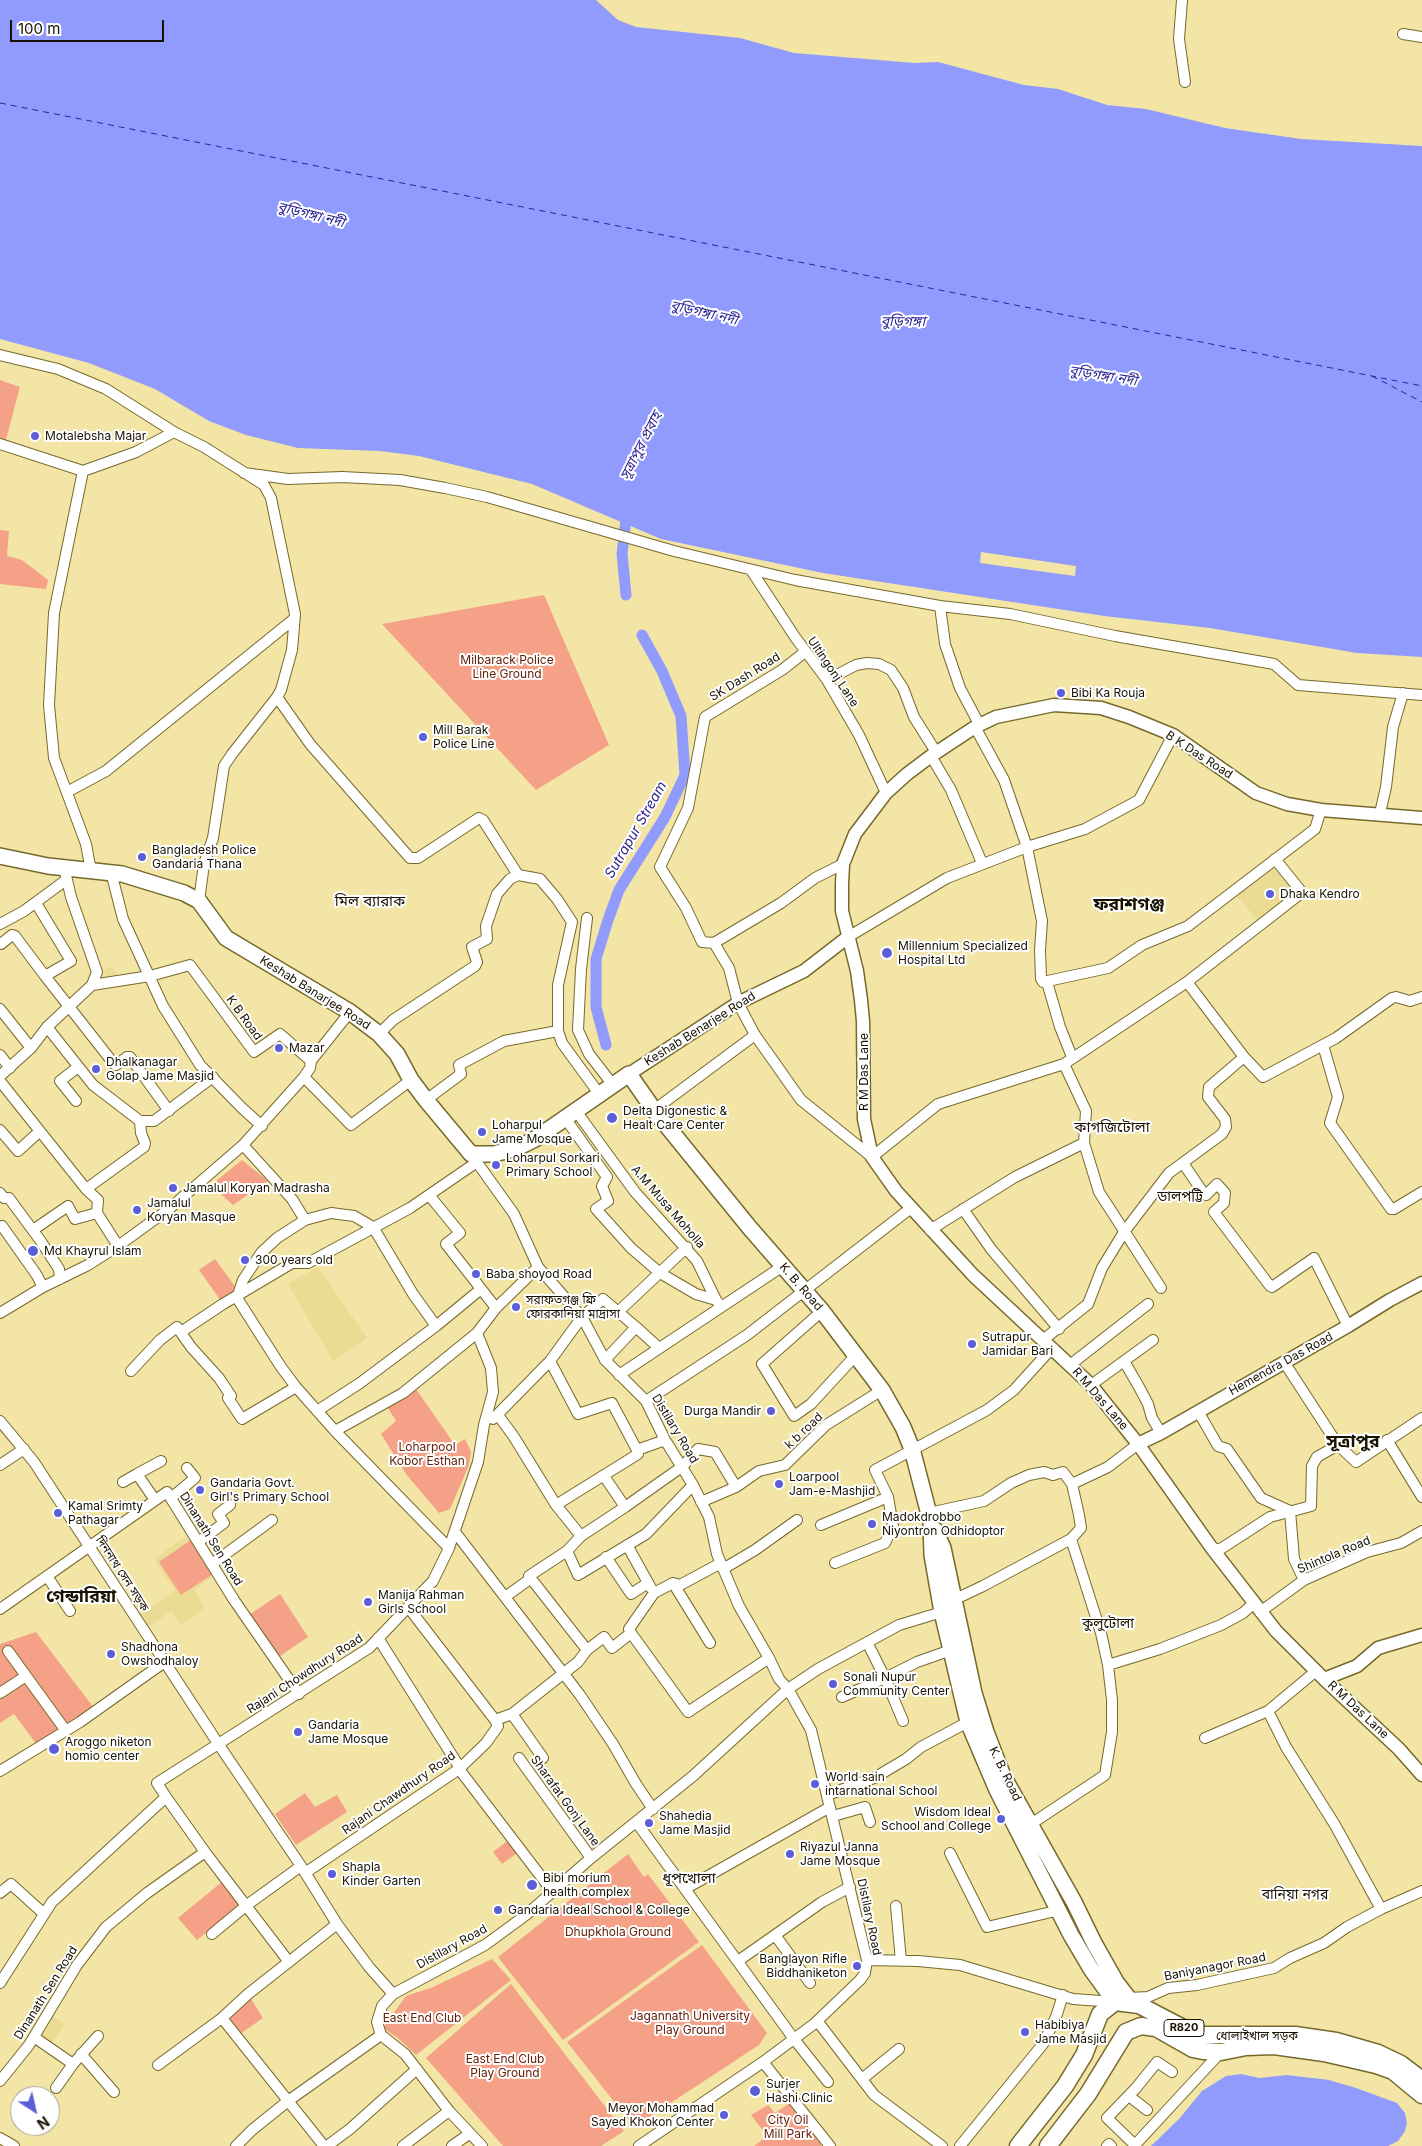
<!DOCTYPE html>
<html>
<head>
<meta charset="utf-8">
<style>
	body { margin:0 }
	#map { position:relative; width:1422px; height:2146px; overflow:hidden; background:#f2e5a5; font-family:Inter,sans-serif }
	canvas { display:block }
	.north { position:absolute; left:10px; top:2086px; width:50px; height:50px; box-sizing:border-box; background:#fff; border:1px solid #a2a099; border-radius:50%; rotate:145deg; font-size:14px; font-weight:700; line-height:20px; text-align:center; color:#171200 }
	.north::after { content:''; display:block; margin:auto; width:18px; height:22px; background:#5b5ed6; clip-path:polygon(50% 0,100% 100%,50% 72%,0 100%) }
	.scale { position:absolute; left:10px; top:20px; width:154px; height:22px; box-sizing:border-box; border:2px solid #171200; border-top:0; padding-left:6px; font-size:15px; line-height:18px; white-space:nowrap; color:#171200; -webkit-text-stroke:4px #fff; paint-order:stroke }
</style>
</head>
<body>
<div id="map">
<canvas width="1422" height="2146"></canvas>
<div class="north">N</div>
<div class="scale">100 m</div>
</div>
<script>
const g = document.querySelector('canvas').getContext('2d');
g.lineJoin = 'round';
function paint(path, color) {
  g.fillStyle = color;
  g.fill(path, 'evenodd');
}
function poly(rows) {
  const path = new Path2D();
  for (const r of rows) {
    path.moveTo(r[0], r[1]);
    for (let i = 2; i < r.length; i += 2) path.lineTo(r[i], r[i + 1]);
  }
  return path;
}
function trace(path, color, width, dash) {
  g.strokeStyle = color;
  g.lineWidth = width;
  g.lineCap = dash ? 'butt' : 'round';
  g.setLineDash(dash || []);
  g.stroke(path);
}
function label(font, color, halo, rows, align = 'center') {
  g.font = font + ' Inter,"Noto Sans Bengali",sans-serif';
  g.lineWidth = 4;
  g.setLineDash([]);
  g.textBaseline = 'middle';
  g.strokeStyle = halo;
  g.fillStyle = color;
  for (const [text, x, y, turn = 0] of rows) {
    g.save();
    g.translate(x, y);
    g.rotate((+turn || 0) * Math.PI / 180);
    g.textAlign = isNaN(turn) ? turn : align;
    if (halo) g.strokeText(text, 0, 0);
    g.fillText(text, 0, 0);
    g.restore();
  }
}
paint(poly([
	[1275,862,1298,893,1261,924,1235,894],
	[113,966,118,977,107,980,104,970],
	[318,1267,367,1338,333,1361,288,1284],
	[190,1534,217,1574,194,1590,205,1608,181,1625,171,1611,145,1629,137,1617,175,1591,154,1559],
	[51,2015,64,2024,51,2045,37,2036]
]), '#ebdb93');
paint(poly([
	[0,380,20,387,5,443,0,441],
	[0,530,9,531,7,556,22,560,48,580,46,589,0,584],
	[544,595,609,745,536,790,382,624],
	[242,1160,268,1181,233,1205,211,1185],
	[215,1259,237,1289,221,1301,199,1270],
	[416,1389,455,1445,465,1439,471,1452,469,1465,450,1509,439,1513,406,1474,381,1434,396,1421,388,1408],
	[191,1540,213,1574,181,1595,159,1562],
	[280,1594,308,1637,277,1658,249,1615],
	[36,1632,94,1708,38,1746,14,1714,0,1723,0,1644],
	[305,1793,315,1807,337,1795,347,1812,296,1845,275,1814],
	[511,1838,520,1851,502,1864,493,1852],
	[628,1854,644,1877,648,1874,699,1942,563,2040,498,1957],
	[223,1881,242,1904,197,1940,178,1918],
	[702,1945,767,2033,759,2045,634,2127,567,2042],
	[492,1959,511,1980,416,2055,398,2038,383,2028,406,1996,433,1987],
	[511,1984,624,2131,601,2146,503,2146,426,2058],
	[251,1999,263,2018,240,2034,229,2017],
	[791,2102,823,2142,820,2146,754,2146,767,2136,751,2115,768,2105,775,2113]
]), '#f5a187');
paint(poly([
	[0,0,596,0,618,20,636,27,740,38,794,53,914,63,938,62,1024,85,1058,89,1107,105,1146,109,1225,128,1301,139,1422,146,1422,657,1357,653,1210,628,1104,616,823,573,661,539,532,484,419,456,380,451,298,448,246,435,209,421,155,389,89,363,0,339],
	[1241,2074,1259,2078,1287,2075,1329,2080,1356,2088,1397,2103,1405,2113,1407,2123,1405,2131,1398,2141,1388,2146,1151,2146,1179,2119,1202,2091,1226,2076]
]), '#909bfd');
paint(poly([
	[981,552,1076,566,1075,576,980,563]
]), '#f2e5a5');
trace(poly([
	[626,595,622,554,627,510],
	[606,1045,596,1007,596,959,608,920,619,890,665,817,685,775,681,716,662,671,642,635]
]), '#909bfd', 11);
trace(poly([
	[0,103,1422,386],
	[1372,376,1422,402]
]), '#2e2393', 1, [6, 5]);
const minor = poly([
	[1182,0,1179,39,1185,82],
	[1403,34,1422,37],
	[0,355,58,369,106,389,174,432,204,447,264,485,271,498,295,614,292,650,281,690,277,697,232,754,224,766,213,838,204,864,199,901],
	[0,444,83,471],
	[83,471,54,613,49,705,54,758,86,844,91,871],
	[83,471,136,452,174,432],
	[244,473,288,479,342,477,400,480,445,488,487,497,674,551,795,580,940,606,1010,614,1115,636,1274,664,1298,685,1422,695],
	[751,570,795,637,827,680,859,735,886,793],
	[940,606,945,644,960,688,979,724],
	[805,652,782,670,705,717,688,808,660,867,686,908,702,942,714,943,729,968,738,1003,755,1035,801,1100,872,1157,938,1104,1064,1064,1187,982,1300,894,1300,890,1275,859],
	[827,680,856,665,867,663,879,664,891,670,903,688,914,717,936,752],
	[277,697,310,744,410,858,418,858,479,818,483,820,518,875,540,879,557,899,572,922,558,985,558,1031,562,1043,600,1095],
	[975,727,1004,780,1027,847,1042,921,1040,950,1041,979,1043,982,1108,968,1142,945,1188,926,1315,829,1321,810],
	[931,756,951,790,982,863],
	[67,792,106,771,294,619],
	[1380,813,1386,787,1393,727,1403,693],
	[111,872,123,919,163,1006,200,1065,243,1109,262,1126],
	[587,918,581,969,578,1030,589,1054,613,1085],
	[0,924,24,911,66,880],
	[848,937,947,878,1027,847,1085,829,1139,800,1173,735],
	[714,943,781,903,815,878,843,864],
	[1,944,12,935,15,936,45,976,71,961,36,903],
	[45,976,114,1064,116,1065,127,1057,130,1057,169,1111],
	[1047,982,1060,1027,1072,1057],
	[1187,982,1244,1057],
	[92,985,150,976,190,965,254,1052,280,1034,311,1061],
	[0,1009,31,1048],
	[47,1027,93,1085,140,1121,154,1121,213,1077],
	[379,1034,393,1020,475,966,477,962,472,947,487,939,486,926,497,894,510,879,518,875],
	[1323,1045,1338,1097,1330,1123,1391,1209,1394,1209,1422,1192],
	[0,1055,10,1068],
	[1064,1064,1086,1111,1084,1143,1099,1192,1161,1288],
	[0,1076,31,1048,47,1027,92,985,97,972,71,897,64,867],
	[304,1077,351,1125,411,1080],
	[0,1081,86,1189,98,1200,97,1213],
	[426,1100,461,1074,459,1065,504,1041,558,1031],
	[76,1101,60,1081,78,1067],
	[654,1110,755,1035],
	[576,1111,635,1192,697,1261,716,1300],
	[565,1118,607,1177,602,1186,608,1201,596,1209,631,1248,660,1273,696,1294,716,1300,721,1306],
	[0,1130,18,1151,40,1131],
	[243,1145,292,1199,305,1220,277,1238,261,1253,243,1280,237,1298,281,1367,296,1387,335,1431,449,1548],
	[471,1154,514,1214,538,1267,582,1317,605,1360,646,1401,665,1440,693,1485,709,1517,717,1554,739,1606,769,1658,779,1679,788,1689,811,1730,867,1960,865,1973,860,1980,814,2024,763,2062,639,2146],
	[1183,1163,1204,1194,1206,1195,1217,1184,1225,1193,1224,1203,1214,1212,1270,1286,1272,1287,1314,1258,1348,1326],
	[86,1189,144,1147,145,1143,141,1133,140,1121],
	[0,1193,4,1198,9,1198,40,1240,59,1269,60,1279],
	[429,1195,460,1233,446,1244,496,1308],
	[963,1209,991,1249,1059,1329],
	[305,1220,331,1213,354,1216,373,1227,413,1294,436,1326,481,1289],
	[2,1226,36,1274,43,1287],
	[33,1230,68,1206,75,1219,97,1213,118,1246],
	[930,1230,1015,1177,1084,1143],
	[619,1311,687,1247],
	[822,1311,762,1364,794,1416,811,1404,856,1355],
	[0,1313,43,1287,88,1265,118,1246,169,1209,243,1145,304,1077,310,1068,311,1061,350,1012],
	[181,1332,223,1304,292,1263,308,1263,410,1208,477,1162],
	[1043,1340,1088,1304,1102,1268,1124,1232,1169,1173,1222,1134,1226,1127,1225,1119,1208,1097,1209,1087,1244,1057,1263,1077,1336,1038,1392,998,1396,997,1410,1001,1422,997],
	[605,1360,636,1327,659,1348],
	[550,1361,578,1414,612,1403,637,1450],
	[1124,1361,1139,1387,1148,1404,1152,1418,1161,1433],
	[1284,1362,1338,1445,1356,1462,1422,1418],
	[1070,1365,1148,1304],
	[131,1371,160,1340,177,1327,191,1347,219,1378,231,1396,228,1398,242,1419,296,1387],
	[619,1375,783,1266],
	[1091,1385,1153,1340],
	[646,1401,747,1335,911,1208],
	[317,1411,360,1383,436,1326],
	[1198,1411,1218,1446,1227,1449,1261,1498,1290,1511,1294,1559,1304,1580],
	[498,1415,514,1437,556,1505,581,1536,567,1551,578,1575,646,1534,693,1485],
	[493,1419,550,1361,582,1317,603,1299,636,1327],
	[0,1421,34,1462,219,1745,301,1866,337,1924,369,1967,393,1994],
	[335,1431,403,1393,477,1333],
	[1387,1440,1422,1497],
	[0,1465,24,1449],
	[604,1476,625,1507],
	[123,1482,137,1474],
	[1072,1484,1108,1467,1138,1444],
	[171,1498,195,1478,187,1468],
	[155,1500,137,1474,161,1461],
	[701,1502,736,1487],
	[556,1505,638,1454,637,1450,665,1440],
	[929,1513,984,1501,1011,1483,1029,1475,1044,1472,1053,1475,1063,1472,1072,1484,1079,1515,1081,1528,1071,1539,983,1586,962,1596,947,1598],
	[821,1525,888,1497],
	[455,1532,580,1695,613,1744,636,1784,653,1809],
	[581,1536,625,1507,683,1466,698,1449,715,1452,736,1487,759,1471,785,1465,826,1425,882,1390],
	[198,1542,224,1523,218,1514,230,1505],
	[627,1545,651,1588],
	[1211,1547,1219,1550,1270,1517,1311,1506,1312,1466,1317,1457,1338,1445],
	[567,1551,529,1576,587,1650],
	[606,1557,631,1594,648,1583],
	[835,1563,885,1543,893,1526,888,1497,875,1470,987,1410,1014,1390,1052,1348],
	[212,1564,272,1520],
	[723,1569,755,1550,797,1520],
	[47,1576,70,1611],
	[673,1583,710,1643],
	[505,1597,530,1579],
	[408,1607,495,1720],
	[0,1609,167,1492,234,1600,299,1694],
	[1260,1612,1304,1580,1367,1552,1401,1543,1422,1531],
	[631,1633,688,1712,769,1658],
	[378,1638,460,1768],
	[8,1651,66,1731],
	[1108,1665,1160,1649,1221,1625,1243,1613,1254,1603],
	[0,1693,26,1676],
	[842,1697,885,1678,867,1642],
	[1268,1711,1286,1747,1335,1825,1381,1909],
	[512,1714,543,1758],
	[903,1721,885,1678,917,1662,951,1650],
	[1205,1738,1268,1711,1316,1671],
	[519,1758,591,1858],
	[459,1769,552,1891],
	[0,1771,80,1722,166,1661],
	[827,1795,874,1778,906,1759,921,1747,968,1722],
	[833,1816,865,1807,870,1822],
	[637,1823,794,2039,828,2082],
	[1031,1824,1105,1775,1112,1732,1112,1700,1108,1665,1101,1633,1071,1539],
	[205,1852,289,1962],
	[950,1853,987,1927,1060,1910],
	[305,1873,459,1769,486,1743,498,1726,495,1720,512,1714,578,1662,587,1650,604,1637,612,1648,631,1633,629,1629,654,1593,673,1583,680,1585,721,1563],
	[685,1889,830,1807],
	[0,1893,11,1884,43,1913],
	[896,1906,901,1961],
	[212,1934,247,1905,301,1866],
	[775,1935,810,1983],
	[867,1960,918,1961,960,1965,1073,1999,1115,2002,1129,1998,1148,1997,1168,1988,1197,1985,1274,1968,1290,1958,1324,1943,1347,1927,1381,1909,1422,1891],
	[738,1961,822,1902,850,1887],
	[0,1983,52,1902,166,1797,157,1783,369,1648,433,1581,449,1548,478,1462,484,1425,493,1392,491,1368,477,1333,496,1308,538,1267],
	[222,2018,324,2146],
	[818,2022,874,2095,942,2146],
	[34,2037,73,2064,98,2036],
	[81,2054,114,2092],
	[763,2062,830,2146],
	[158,2065,222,2018,248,1994,337,1924],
	[862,2079,899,2049],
	[0,2081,29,2045,77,1965,106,1927,147,1893,205,1852,166,1797],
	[56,2088,73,2064],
	[1129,2096,1147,2110],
	[0,2138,14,2146],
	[1135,2145,1107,2118,1136,2088,1157,2062,1172,2072],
	[236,2146,252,2130,288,2101,381,2035],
	[327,2146,350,2129,417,2069],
	[403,2146,449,2111],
	[452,2146,469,2134],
	[482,2146,449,2111,405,2054,381,2035,377,2022,382,2006,393,1994,485,1945,526,1915,591,1858,693,1776,788,1689,818,1669,899,1625,942,1612],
	[960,2146,1043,2044,1056,2017,1063,1995],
	[1107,2146,1109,2144,1111,2146],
	[1134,2146,1221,2052]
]);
const tertiary = poly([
	[1422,818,1321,810,1287,804,1256,793,1173,735,1129,717,1101,708,1054,705,996,717,975,727,931,756,907,774,886,793,855,834,843,864,842,884,842,911,857,971,861,1000,863,1021,864,1119,872,1157,896,1191,973,1275,1091,1385,1138,1444,1211,1547,1276,1631,1324,1679,1399,1749,1422,1775],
	[629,1074,738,1003,804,971,848,937],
	[1138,1444,1161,1433,1348,1326,1390,1300,1422,1283],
	[1324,1679,1357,1666,1378,1648,1422,1635]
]);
const secondary = poly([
	[0,856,48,866,122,874,184,893,199,901,226,938,350,1012,379,1034,397,1054,411,1080,426,1100,471,1154,494,1154,517,1148,535,1139,629,1074,654,1110,749,1227,822,1311,882,1390,903,1427,912,1449,931,1522,932,1555,942,1612,968,1722,997,1790,1071,1935,1091,1969,1115,2002],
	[935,1530,943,1548,974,1693,986,1732,1003,1776,1074,1902,1094,1943,1116,1982,1133,2004]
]);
const primary = poly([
	[1018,2146,1065,2086,1084,2055,1100,2014,1115,2002,1139,2005,1191,2032,1201,2035,1295,2035,1336,2041,1378,2053,1401,2064,1422,2080],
	[1048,2146,1088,2094,1126,2032,1141,2026,1156,2028,1193,2049,1203,2051,1221,2052,1246,2047,1274,2046,1324,2053,1376,2065,1393,2071,1422,2095]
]);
trace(minor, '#76692b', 12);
trace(tertiary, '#76692b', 15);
trace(secondary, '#76692b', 18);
trace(primary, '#76692b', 19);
trace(minor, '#fff', 10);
trace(tertiary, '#fff', 12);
trace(secondary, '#fff', 15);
trace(primary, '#fff', 16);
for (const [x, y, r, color] of [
	[35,436,5,"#5b5ed6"],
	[1061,693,5,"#5b5ed6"],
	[423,737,5,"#5b5ed6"],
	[142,857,5,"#5b5ed6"],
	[1270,894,5,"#5b5ed6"],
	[887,953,6,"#5b5ed6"],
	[279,1048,5,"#5b5ed6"],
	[96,1069,5,"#5b5ed6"],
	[612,1118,6,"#5b5ed6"],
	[482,1132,5,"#5b5ed6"],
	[496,1165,5,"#5b5ed6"],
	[173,1188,5,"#5b5ed6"],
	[137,1210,5,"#5b5ed6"],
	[33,1251,6,"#5b5ed6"],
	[245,1260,5,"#5b5ed6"],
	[476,1274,5,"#5b5ed6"],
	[516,1307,5,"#5b5ed6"],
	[972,1344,5,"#5b5ed6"],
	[771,1411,5,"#5b5ed6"],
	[779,1484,5,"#5b5ed6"],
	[200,1490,5,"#5b5ed6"],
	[58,1513,5,"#5b5ed6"],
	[872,1524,5,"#5b5ed6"],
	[368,1602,5,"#5b5ed6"],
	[111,1654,5,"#5b5ed6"],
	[833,1684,5,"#5b5ed6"],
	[298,1732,5,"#5b5ed6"],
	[54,1749,6,"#5b5ed6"],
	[815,1784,5,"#5b5ed6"],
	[1001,1819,5,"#5b5ed6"],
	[649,1823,5,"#5b5ed6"],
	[790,1854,5,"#5b5ed6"],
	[332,1874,5,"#5b5ed6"],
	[532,1885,6,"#5b5ed6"],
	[498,1910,5,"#5b5ed6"],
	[857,1966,5,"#5b5ed6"],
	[1025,2032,5,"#5b5ed6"],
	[755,2091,6,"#5b5ed6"],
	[724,2115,5,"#5b5ed6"]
]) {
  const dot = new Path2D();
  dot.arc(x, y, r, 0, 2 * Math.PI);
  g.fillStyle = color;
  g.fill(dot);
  trace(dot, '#fff', 2);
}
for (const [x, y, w] of [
	[1184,2028,40]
]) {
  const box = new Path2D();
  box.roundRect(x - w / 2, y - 8.5, w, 17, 4);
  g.fillStyle = '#fff';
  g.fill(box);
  trace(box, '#171200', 1);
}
label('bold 11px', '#171200', null, [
	["R820",1184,2028]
]);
label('12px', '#171200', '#fff', [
	["Motalebsha Majar",45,436],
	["Bibi Ka Rouja",1071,693],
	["Mill Barak",433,730],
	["Police Line",433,744],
	["Bangladesh Police",152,850],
	["Gandaria Thana",152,864],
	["Dhaka Kendro",1280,894],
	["Millennium Specialized",898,946],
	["Hospital Ltd",898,960],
	["Mazar",289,1048],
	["Dhalkanagar",106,1062],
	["Golap Jame Masjid",106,1076],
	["Delta Digonestic &",623,1111],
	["Healt Care Center",623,1125],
	["Loharpul",492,1125],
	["Jame Mosque",492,1139],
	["Loharpul Sorkari",506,1158],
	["Primary School",506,1172],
	["Jamalul Koryan Madrasha",183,1188],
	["Jamalul",147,1203],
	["Koryan Masque",147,1217],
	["Md Khayrul Islam",44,1251],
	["300 years old",255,1260],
	["Baba shoyod Road",486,1274],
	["সরাফতগঞ্জ ফ্রি",526,1300],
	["ফোরকানিয়া মাদ্রাসা",526,1314],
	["Sutrapur",982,1337],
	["Jamidar Bari",982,1351],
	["Durga Mandir",761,1411,"right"],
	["Loarpool",789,1477],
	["Jam-e-Mashjid",789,1491],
	["Gandaria Govt.",210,1483],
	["Girl's Primary School",210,1497],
	["Kamal Srimty",68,1506],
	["Pathagar",68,1520],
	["Madokdrobbo",882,1517],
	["Niyontron Odhidoptor",882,1531],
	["Manija Rahman",378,1595],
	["Girls School",378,1609],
	["Shadhona",121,1647],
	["Owshodhaloy",121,1661],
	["Sonali Nupur",843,1677],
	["Community Center",843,1691],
	["Gandaria",308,1725],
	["Jame Mosque",308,1739],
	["Aroggo niketon",65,1742],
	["homio center",65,1756],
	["World sain",825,1777],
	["intarnational School",825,1791],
	["Wisdom Ideal",991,1812,"right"],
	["School and College",991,1826,"right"],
	["Shahedia",659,1816],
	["Jame Masjid",659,1830],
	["Riyazul Janna",800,1847],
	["Jame Mosque",800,1861],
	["Shapla",342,1867],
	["Kinder Garten",342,1881],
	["Bibi morium",543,1878],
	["health complex",543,1892],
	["Gandaria Ideal School & College",508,1910],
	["Banglayon Rifle",847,1959,"right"],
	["Biddhaniketon",847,1973,"right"],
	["Habibiya",1035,2025],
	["Jame Masjid",1035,2039],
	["Surjer",766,2084],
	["Hashi Clinic",766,2098],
	["Meyor Mohammad",714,2108,"right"],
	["Sayed Khokon Center",714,2122,"right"]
], 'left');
label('12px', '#64200a', '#fff', [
	["Milbarack Police",507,660],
	["Line Ground",507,674],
	["Loharpool",427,1447],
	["Kobor Esthan",427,1461],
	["Dhupkhola Ground",618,1932],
	["Jagannath University",690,2016],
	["Play Ground",690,2030],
	["East End Club",422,2018],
	["East End Club",505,2059],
	["Play Ground",505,2073],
	["City Oil",788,2120],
	["Mill Park",788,2134]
]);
label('12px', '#171200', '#fff', [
	["Ultingonj Lane",833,672,56],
	["SK Dash Road",745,677,-32],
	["B K Das Road",1199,755,33],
	["Keshab Banarjee Road",315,993,32],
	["K B Road",244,1018,54],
	["Keshab Benarjee Road",700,1029,-32],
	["R M Das Lane",864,1072,-90],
	["A.M Musa Moholla",668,1207,49],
	["K. B. Road",801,1287,49],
	["Hemendra Das Road",1281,1364,-29],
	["R M Das Lane",1100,1399,49],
	["Distilary Road",675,1429,59],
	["k b road",804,1431,-43],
	["Dinanath Sen Road",211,1539,58],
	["Shintola Road",1334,1555,-23],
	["দিননাথ সেন সড়ক",122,1574,57],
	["Rajani Chowdhury Road",305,1674,-33],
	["R M Das Lane",1358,1710,43],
	["K. B. Road",1005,1774,64],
	["Rajani Chawdhury Road",399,1793,-35],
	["Sharafat Gonj Lane",565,1801,54],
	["Distilary Road",869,1917,78],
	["Distilary Road",452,1947,-29],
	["Baniyanagor Road",1215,1967,-11],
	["Dinanath Sen Road",46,1993,-58],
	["ধোলাইখাল সড়ক",1257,2036]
]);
label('italic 14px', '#2e2393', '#fff', [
	["বুড়িগঙ্গা নদী",311,215,14],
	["বুড়িগঙ্গা নদী",704,313,13],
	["বুড়িগঙ্গা",903,322],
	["বুড়িগঙ্গা নদী",1103,376,9],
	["সূত্রাপুর প্রবাহ",641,446,-63],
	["Sutrapur Stream",636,830,-60]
]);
label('14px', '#171200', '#fff', [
	["ডালপট্টি",1180,1197],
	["কুলুটোলা",1108,1624],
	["বানিয়া নগর",1295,1895]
]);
label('15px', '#171200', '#fff', [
	["মিল ব্যারাক",370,901],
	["কাগজিটোলা",1112,1127],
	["ধূপখোলা",689,1878]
]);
label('bold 18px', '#171200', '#fff', [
	["ফরাশগঞ্জ",1129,905],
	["সূত্রাপুর",1353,1442],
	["গেন্ডারিয়া",81,1597]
]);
</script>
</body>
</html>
